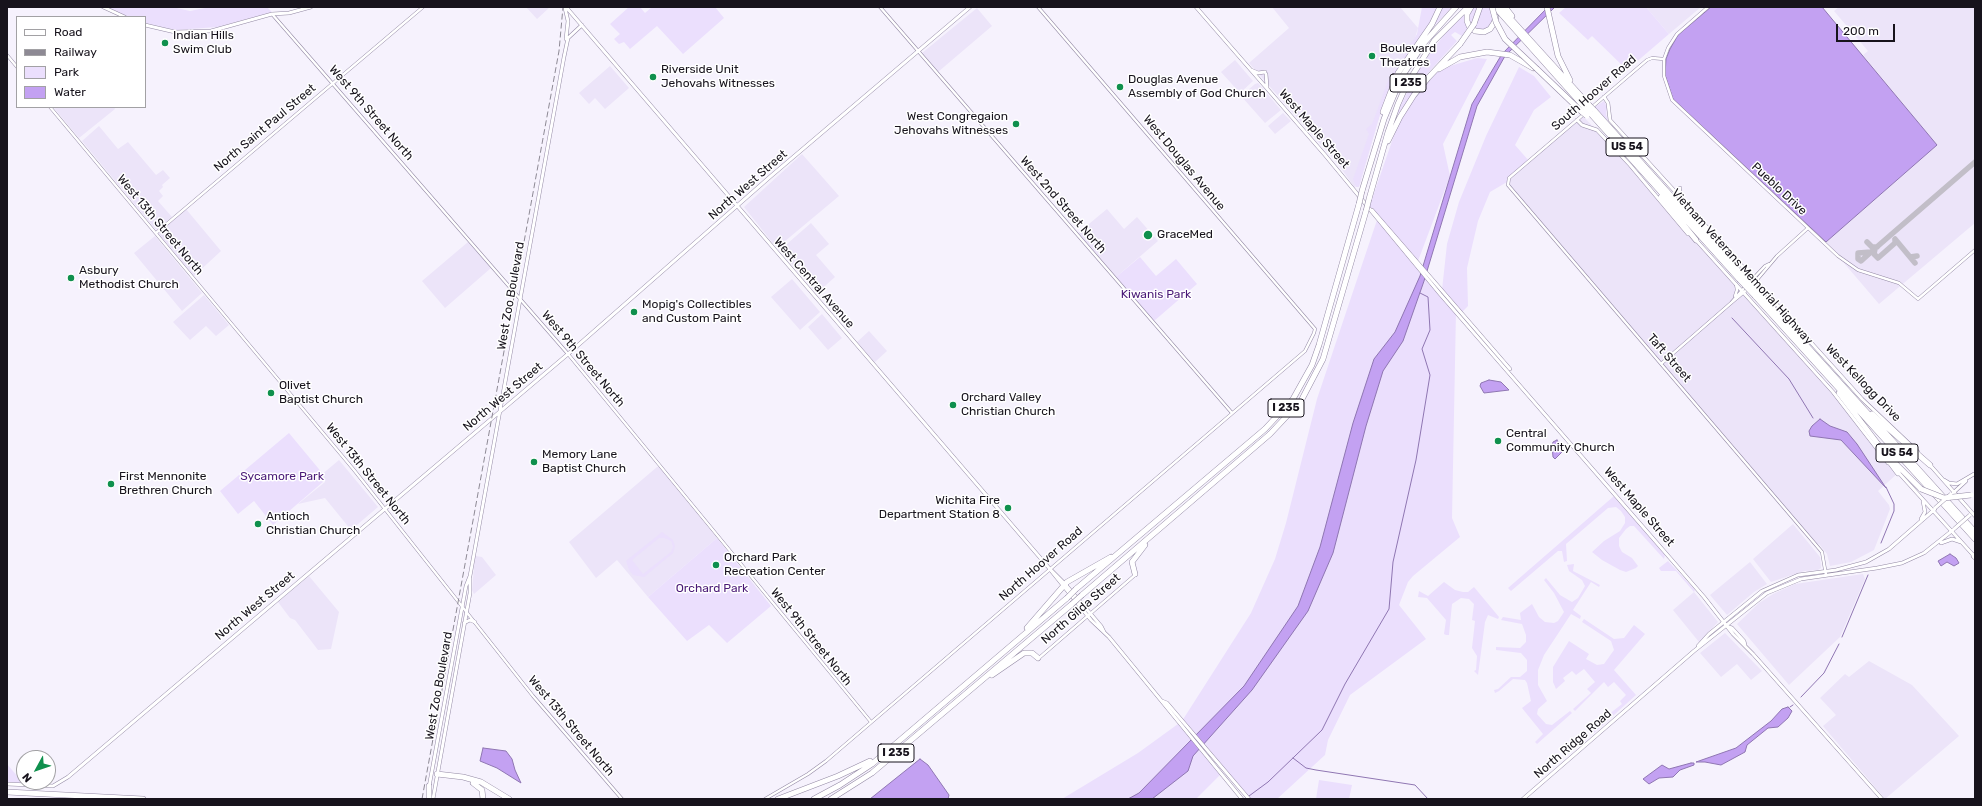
<!DOCTYPE html>
<html>
<head>
<meta charset="utf-8">
<style>
	body { margin:0 }
	#map { position:relative; width:1982px; height:806px; overflow:hidden; background:#f6f2fd; font-family:Rubik,sans-serif }
	canvas { display:block }
	.frame { position:absolute; inset:0; border:8px solid #17131c; pointer-events:none }
	.legend { position:absolute; left:16px; top:16px; width:130px; height:92px; box-sizing:border-box; background:#fff; border:1px solid #a2a1a4; margin:0; padding:5px 7px; list-style:none; font-size:12px; color:#17131c }
	.legend li { display:flex; align-items:center; gap:8px; height:20px }
	.legend b { width:20px; border:1px solid #a2a1a4 }
	.north { position:absolute; left:16px; top:750px; width:40px; height:40px; box-sizing:border-box; background:#fff; border:1px solid #a2a1a4; border-radius:50%; rotate:230deg; font-size:11px; font-weight:700; line-height:16px; text-align:center; color:#17131c }
	.north::after { content:''; display:block; margin:auto; width:14px; height:18px; background:#0f904d; clip-path:polygon(50% 0,100% 100%,50% 72%,0 100%) }
	.scale { position:absolute; left:1836px; top:24px; width:59px; height:18px; box-sizing:border-box; border:2px solid #17131c; border-top:0; padding-left:5px; font-size:12px; line-height:14px; white-space:nowrap; color:#17131c; -webkit-text-stroke:3px #fff; paint-order:stroke }
</style>
</head>
<body>
<div id="map">
<canvas width="1982" height="806"></canvas>
<div class="frame"></div>
<ul class="legend">
<li><b style="height:5px;background:#fff"></b>Road</li>
<li><b style="height:5px;background:#8d8994"></b>Railway</li>
<li><b style="height:11px;background:#ebdffd"></b>Park</li>
<li><b style="height:11px;background:#c3a1f2"></b>Water</li>
</ul>
<div class="north">N</div>
<div class="scale">200 m</div>
</div>
<script>
const g = document.querySelector('canvas').getContext('2d');
g.lineJoin = 'round';
function paint(path, color) {
  g.fillStyle = color;
  g.fill(path, 'evenodd');
}
function poly(rows) {
  const path = new Path2D();
  for (const r of rows) {
    path.moveTo(r[0], r[1]);
    for (let i = 2; i < r.length; i += 2) path.lineTo(r[i], r[i + 1]);
  }
  return path;
}
function trace(path, color, width, dash) {
  g.strokeStyle = color;
  g.lineWidth = width;
  g.lineCap = dash ? 'butt' : 'round';
  g.setLineDash(dash || []);
  g.stroke(path);
}
function label(font, color, halo, rows, align = 'center') {
  g.font = font + ' Rubik,sans-serif';
  g.lineWidth = 3;
  g.setLineDash([]);
  g.textBaseline = 'middle';
  g.strokeStyle = halo;
  g.fillStyle = color;
  for (const [text, x, y, turn = 0] of rows) {
    g.save();
    g.translate(x, y);
    g.rotate((+turn || 0) * Math.PI / 180);
    g.textAlign = isNaN(turn) ? turn : align;
    if (halo) g.strokeText(text, 0, 0);
    g.fillText(text, 0, 0);
    g.restore();
  }
}
paint(poly([
	[526,7,550,7,537,19],
	[1272,7,1400,7,1418,28,1412,48,1392,80,1355,188,1338,164,1249,63,1289,28],
	[1646,7,1701,7,1669,34],
	[1839,7,1975,7,1975,223,1879,304,1826,242,1937,145,1863,55,1868,51,1834,11],
	[977,8,992,26,938,72,922,53],
	[1235,60,1253,81,1240,93,1221,72],
	[610,66,629,88,605,109,595,98,589,104,579,93],
	[1258,83,1281,110,1265,123,1241,96,1255,84],
	[114,107,115,109,79,138,54,108],
	[1283,113,1291,121,1275,134,1268,126],
	[1582,115,1640,177,1833,392,1866,436,1898,473,1878,491,1889,505,1890,509,1874,550,1851,562,1830,566,1827,554,1819,544,1817,545,1507,182],
	[99,126,118,149,128,142,156,175,163,170,170,178,162,185,163,187,159,191,163,196,158,201,172,217,156,230,82,141],
	[802,154,839,196,778,247,775,246,744,207],
	[186,209,221,251,194,276,158,233],
	[1107,209,1124,229,1137,217,1158,241,1116,277,1078,233],
	[811,223,829,244,816,255,835,277,817,293,780,250],
	[155,236,202,293,182,311,134,253],
	[468,242,491,268,445,308,422,281],
	[792,279,820,312,800,330,771,297],
	[204,295,229,325,216,336,206,326,190,340,173,322],
	[822,314,842,338,828,350,808,327],
	[869,331,887,351,875,362,872,360,857,342],
	[339,460,378,507,351,530,325,498,298,504,325,482,320,476],
	[657,467,659,467,717,538,648,597,617,560,596,578,569,542],
	[1793,524,1820,557,1821,568,1818,570,1804,571,1771,582,1753,559],
	[475,556,482,557,496,575,474,594,472,590],
	[1750,562,1767,584,1754,592,1727,615,1710,595],
	[1863,574,1865,579,1840,637,1789,685,1737,624,1759,603,1773,594,1795,584],
	[309,576,339,612,331,649,318,650,295,620,290,618,278,602],
	[1694,592,1718,622,1699,642,1673,610],
	[1725,633,1762,671,1751,680,1737,664,1721,677,1700,653],
	[1869,661,1912,685,1959,736,1885,799,1823,726,1836,715,1820,698,1845,674,1849,677]
]), '#ece4f9');
paint(poly([
	[108,7,172,7,190,11,210,7,267,7,272,12,217,27,176,30,146,23,145,17,129,17],
	[629,7,640,7,645,13,652,7,715,7,724,18,683,54,657,26,630,49,624,42,619,44,614,39,620,34,610,24],
	[1422,7,1438,7,1431,22,1401,63,1392,81,1384,101,1359,187,1356,187,1353,179,1369,134,1366,129,1372,124,1388,81,1417,34],
	[1442,7,1452,7,1435,25,1434,24],
	[1473,7,1477,7,1471,25,1469,16],
	[1482,7,1490,7,1493,20,1489,27,1482,30,1474,28],
	[1566,7,1646,7,1669,34,1627,70,1592,36,1588,40,1559,13],
	[1465,14,1468,27,1462,36,1455,32,1451,35,1457,41,1428,73,1398,114,1397,113,1421,65,1447,31],
	[1477,58,1487,59,1443,144,1450,176,1418,261,1369,208,1402,112,1440,69],
	[1519,67,1534,76,1551,97,1534,110,1515,145,1529,161,1507,182,1490,192,1478,221,1467,268,1468,306,1461,313,1442,290,1447,244,1459,202,1486,136],
	[1604,101,1607,107,1606,115,1609,122,1595,107],
	[1377,220,1456,311,1452,518,1460,537,1413,576,1408,582,1399,605,1426,639,1350,695,1328,740,1325,755,1277,799,1249,799,1182,721,1251,613,1275,559,1286,523,1317,399],
	[1140,257,1156,276,1176,259,1197,284,1154,321,1116,277],
	[289,433,323,474,321,476,324,481,273,525,254,501,238,514,220,491],
	[1614,496,1665,555,1664,559,1634,526,1630,526,1626,529,1619,538,1619,546,1622,552,1632,558,1638,566,1636,568,1626,572,1620,570,1602,560,1592,552,1604,541,1620,531,1625,523,1625,517,1621,511,1616,507,1608,508,1566,544,1567,561,1564,562,1562,551,1558,551,1511,591,1508,588],
	[662,532,673,540,675,546,673,553,644,577,633,575,629,570,626,561],
	[659,538,664,538,671,541,673,547,671,552,643,574,632,560],
	[717,538,771,606,727,643,709,625,687,641,648,597],
	[1668,561,1695,590,1694,592,1676,571,1661,571,1659,568],
	[1574,564,1573,571,1600,585,1599,587,1591,582,1573,610,1581,616,1580,619,1571,614,1544,655,1538,670,1538,685,1547,701,1538,709,1537,714,1546,724,1552,725,1570,711,1572,713,1537,744,1535,742,1543,734,1522,708,1531,701,1527,683,1525,680,1513,679,1499,691,1495,693,1494,690,1498,689,1511,677,1520,677,1527,671,1527,660,1521,653,1496,650,1496,647,1520,648,1526,642,1526,635,1522,624,1501,620,1503,617,1521,620,1520,613,1532,604,1539,617,1545,622,1554,623,1558,621,1564,612,1554,593,1544,580,1546,578,1560,595,1572,602,1578,598,1585,586,1582,580,1569,571,1567,565],
	[1444,582,1455,590,1463,592,1468,592,1474,587,1499,617,1498,619,1488,615,1485,622,1478,675,1474,671,1476,670,1477,656,1472,648,1475,621,1472,620,1474,604,1469,599,1461,598,1452,604,1449,635,1446,635,1444,634,1446,620,1427,598,1418,597,1419,591,1428,596],
	[1584,619,1614,639,1624,638,1634,625,1645,634,1614,670,1636,695,1594,733,1590,729,1622,704,1620,701,1626,695,1614,682,1608,687,1604,682,1575,711,1573,709,1591,693,1587,689,1595,682,1584,669,1576,675,1572,671,1563,678,1565,681,1556,689,1553,682,1553,667,1569,641,1589,654,1586,659,1597,665,1604,664,1614,650,1611,641,1582,622],
	[1178,724,1221,774,1196,799,1062,799,1138,753],
	[7,764,23,783,7,782],
	[1319,780,1352,785,1349,799,1316,799]
]), '#ebdffd');
const water = poly([
	[1548,7,1555,7,1505,56,1477,106,1424,281,1403,341,1383,371,1366,426,1333,553,1308,611,1252,690,1193,756,1188,771,1152,799,1128,799,1139,793,1244,686,1298,606,1320,547,1353,423,1374,359,1395,332,1420,276,1472,104,1502,54,1548,7],
	[1711,7,1822,7,1937,145,1826,242,1673,99,1665,75,1666,59,1670,49,1678,35,1711,7],
	[1489,380,1501,382,1509,390,1484,393,1480,386,1481,383,1489,380],
	[1820,419,1830,426,1847,432,1857,444,1886,488,1841,440,1810,436,1809,431,1812,426,1820,419],
	[1557,440,1563,451,1555,459,1553,457,1552,446,1553,442,1557,440],
	[1950,554,1956,558,1959,563,1954,566,1947,562,1941,566,1938,561,1950,554],
	[1788,707,1792,711,1788,718,1778,727,1768,728,1747,745,1745,752,1721,765,1705,762,1696,762,1736,748,1771,721,1782,709,1788,707],
	[483,748,506,751,512,759,515,770,521,783,497,768,480,761,483,748],
	[920,759,928,765,949,795,948,799,870,799,920,759],
	[1691,763,1694,763,1694,765,1680,770,1673,777,1659,778,1649,784,1643,779,1662,765,1669,769,1691,763]
]);
paint(water, '#c3a1f2');
trace(water, '#8f76b2', 1);
trace(poly([
	[1732,318,1789,379,1813,418],
	[1881,543,1894,511,1894,504,1886,487],
	[1842,637,1868,575],
	[1801,697,1824,673,1839,644],
	[1790,707,1793,705],
	[1293,758,1306,768,1316,770,1415,785,1428,799],
	[1249,796,1268,782,1322,730,1345,684,1389,609,1393,562,1416,460,1430,375,1422,349,1430,330,1428,297,1420,293]
]), '#8f76b2', 1);
trace(poly([
	[1895,239,1910,257],
	[1867,242,1872,247,1877,247],
	[1875,249,1874,254,1878,258,1895,243,1895,240],
	[1871,252,1861,261,1858,259,1858,253,1871,252,1975,162],
	[1915,263,1910,257,1917,256]
]), '#c2bec8', 5.5);
const tertiary = poly([
	[880,7,1232,413],
	[1708,7,1677,34,1668,48,1664,59,1664,76,1672,100,1838,256,1858,270,1899,283,1918,299,1975,250],
	[272,14,568,354,871,722],
	[7,55,17,67],
	[50,107,354,470,533,696,622,799],
	[1591,108,1647,60,1652,58,1664,59],
	[1584,114,1509,178,1508,185,1822,552,1826,575],
	[156,233,423,7],
	[1755,282,1777,256,1808,228],
	[1749,283,1765,266,1769,264],
	[1735,296,1737,290,1736,284],
	[1731,303,1749,288],
	[1662,363,1731,303,1745,287],
	[1039,658,1135,575],
	[765,799,808,774,826,761,1305,351,1314,333,1315,329,1038,7]
]);
const secondary = poly([
	[103,7,125,17],
	[566,7,1049,568,1091,620,1109,637,1242,799],
	[1196,7,1325,155,1440,294,1704,597,1733,634,1753,654,1882,799],
	[565,8,568,21,566,39],
	[145,25,175,32,211,31,272,14,289,13,311,7],
	[1251,70,1258,73,1265,72],
	[1266,74,1267,87],
	[1604,97,1608,103,1610,120,1690,208],
	[1577,120,1582,125,1597,130,1630,165,1688,234],
	[1680,188,1679,193,1681,196],
	[1372,210,1510,369],
	[1696,240,1833,392,1888,463],
	[1723,245,1862,399,1918,452],
	[1930,465,1975,516],
	[1898,472,1975,557],
	[1944,480,1949,483,1957,484,1974,474],
	[1953,493,1966,481],
	[1921,519,1925,512,1923,501],
	[1941,543,1952,539,1961,542],
	[1049,568,1065,584,1101,626,1104,632],
	[464,623,470,620,475,622],
	[1729,627,1732,628,1744,641,1745,645],
	[1698,646,1709,634,1762,591,1798,575,1836,570,1866,562,1889,549,1935,509],
	[1162,701,1167,703,1249,799],
	[7,784,53,786,68,777,568,354,771,176,970,7],
	[429,787,466,586,470,576,564,57,568,38,582,25],
	[433,799,470,593,470,578],
	[1523,799,1694,651,1767,593,1801,579,1877,568,1902,563,1924,553,1953,530]
]);
const motorway = poly([
	[1471,7,1467,14,1467,21,1469,26,1475,31,1484,32,1490,29,1494,23,1496,17],
	[1495,7,1585,108],
	[1500,7,1589,105],
	[1505,7,1512,16],
	[1547,7,1558,56,1570,80],
	[1474,24,1480,7],
	[1439,69,1460,57,1487,52,1510,55,1533,68],
	[1537,69,1582,112],
	[1594,110,1742,275],
	[1383,112,1398,73,1432,24,1440,7],
	[1590,113,1739,279],
	[1388,141,1400,117,1414,95,1428,78,1460,44],
	[1362,191,1384,119,1401,78,1424,43,1456,7],
	[1661,197,1696,240],
	[1369,199,1388,132,1398,104,1407,84,1434,41,1468,7],
	[1680,201,1724,246],
	[1759,293,1975,532],
	[1755,296,1975,539],
	[1839,393,1884,452,1921,489],
	[1872,414,1930,465],
	[1889,461,1898,473],
	[1974,556,1975,557],
	[1135,574,1132,562,1145,545],
	[1076,589,1265,429,1293,399,1312,365,1319,345,1359,204],
	[1082,595,1270,434,1301,401,1323,359,1366,211],
	[1027,628,1067,582,1111,557],
	[992,675,1024,653,1032,653,1038,658],
	[437,774,463,777,481,782,509,799],
	[473,783,482,790,483,799],
	[7,792,143,799],
	[429,799,429,786],
	[778,799,838,776,870,761],
	[814,799,840,785,872,764,1067,598],
	[831,799,872,773,1072,604]
]);
trace(tertiary, '#9389a4', 3.5);
trace(secondary, '#9389a4', 4);
trace(motorway, '#9389a4', 6);
trace(tertiary, '#fff', 2.5);
trace(secondary, '#fff', 3);
trace(motorway, '#fff', 5);
trace(poly([
	[422,799,559,51,563,7]
]), '#8d8994', 1, [6, 3]);
const secondaryBridge = poly([
	[1935,508,1951,494],
	[1954,529,1970,515]
]);
const motorwayBridge = poly([
	[1492,7,1496,22,1505,39,1537,69],
	[1460,44,1474,24],
	[1589,105,1594,110],
	[1585,108,1590,113],
	[1582,112,1587,116],
	[1359,204,1362,191],
	[1366,211,1369,199],
	[1742,275,1759,293],
	[1739,279,1755,296],
	[1921,489,1944,498,1971,495],
	[1067,598,1076,589],
	[1072,604,1082,595]
]);
trace(secondaryBridge, '#9389a4', 4, []);
trace(motorwayBridge, '#9389a4', 6, []);
trace(secondaryBridge, '#fff', 3);
trace(motorwayBridge, '#fff', 5);
for (const [x, y, r, color] of [
	[165,43,4,"#0f904d"],
	[1372,56,4,"#0f904d"],
	[653,77,4,"#0f904d"],
	[1120,87,4,"#0f904d"],
	[1016,124,4,"#0f904d"],
	[1148,235,5,"#0f904d"],
	[71,278,4,"#0f904d"],
	[634,312,4,"#0f904d"],
	[271,393,4,"#0f904d"],
	[953,405,4,"#0f904d"],
	[1498,441,4,"#0f904d"],
	[534,462,4,"#0f904d"],
	[111,484,4,"#0f904d"],
	[1008,508,4,"#0f904d"],
	[258,524,4,"#0f904d"],
	[716,565,4,"#0f904d"]
]) {
  const dot = new Path2D();
  dot.arc(x, y, r, 0, 2 * Math.PI);
  g.fillStyle = color;
  g.fill(dot);
  trace(dot, '#fff', 1.5);
}
for (const [x, y, w] of [
	[1408,83,36],
	[1627,147,42],
	[1286,408,36],
	[1897,453,42],
	[896,753,36]
]) {
  const box = new Path2D();
  box.roundRect(x - w / 2, y - 9, w, 18, 3);
  g.fillStyle = '#fff';
  g.fill(box);
  trace(box, '#17131c', 1);
}
label('bold 11px', '#17131c', null, [
	["I 235",1408,83],
	["US 54",1627,147],
	["I 235",1286,408],
	["US 54",1897,453],
	["I 235",896,753]
]);
label('12px', '#17131c', '#fff', [
	["Indian Hills",173,36],
	["Swim Club",173,50],
	["Boulevard",1380,49],
	["Theatres",1380,63],
	["Riverside Unit",661,70],
	["Jehovahs Witnesses",661,84],
	["Douglas Avenue",1128,80],
	["Assembly of God Church",1128,94],
	["West Congregaion",1008,117,"right"],
	["Jehovahs Witnesses",1008,131,"right"],
	["GraceMed",1157,235],
	["Asbury",79,271],
	["Methodist Church",79,285],
	["Mopig's Collectibles",642,305],
	["and Custom Paint",642,319],
	["Olivet",279,386],
	["Baptist Church",279,400],
	["Orchard Valley",961,398],
	["Christian Church",961,412],
	["Central",1506,434],
	["Community Church",1506,448],
	["Memory Lane",542,455],
	["Baptist Church",542,469],
	["First Mennonite",119,477],
	["Brethren Church",119,491],
	["Wichita Fire",1000,501,"right"],
	["Department Station 8",1000,515,"right"],
	["Antioch",266,517],
	["Christian Church",266,531],
	["Orchard Park",724,558],
	["Recreation Center",724,572]
], 'left');
label('12px', '#17131c', '#fff', [
	["South Hoover Road",1594,93,-41],
	["West 9th Street North",371,113,49],
	["North Saint Paul Street",265,128,-40],
	["West Maple Street",1314,129,49],
	["West Douglas Avenue",1184,163,50],
	["North West Street",748,185,-41],
	["Pueblo Drive",1779,189,43],
	["West 2nd Street North",1063,205,49],
	["West 13th Street North",160,225,50],
	["Vietnam Veterans Memorial Highway",1742,267,48],
	["West Central Avenue",814,283,49],
	["West Zoo Boulevard",511,296,-80],
	["Taft Street",1669,358,49],
	["West 9th Street North",583,359,50],
	["West Kellogg Drive",1863,383,46],
	["North West Street",503,397,-40],
	["West 13th Street North",368,474,51],
	["West Maple Street",1639,507,49],
	["North Hoover Road",1041,564,-41],
	["North West Street",255,606,-40],
	["North Gilda Street",1081,609,-41],
	["West 9th Street North",811,637,51],
	["West Zoo Boulevard",439,686,-80],
	["West 13th Street North",571,726,50],
	["North Ridge Road",1573,744,-41]
]);
label('12px', '#4a1a77', '#fff', [
	["Kiwanis Park",1156,295],
	["Sycamore Park",282,477],
	["Orchard Park",712,589]
]);
</script>
</body>
</html>
